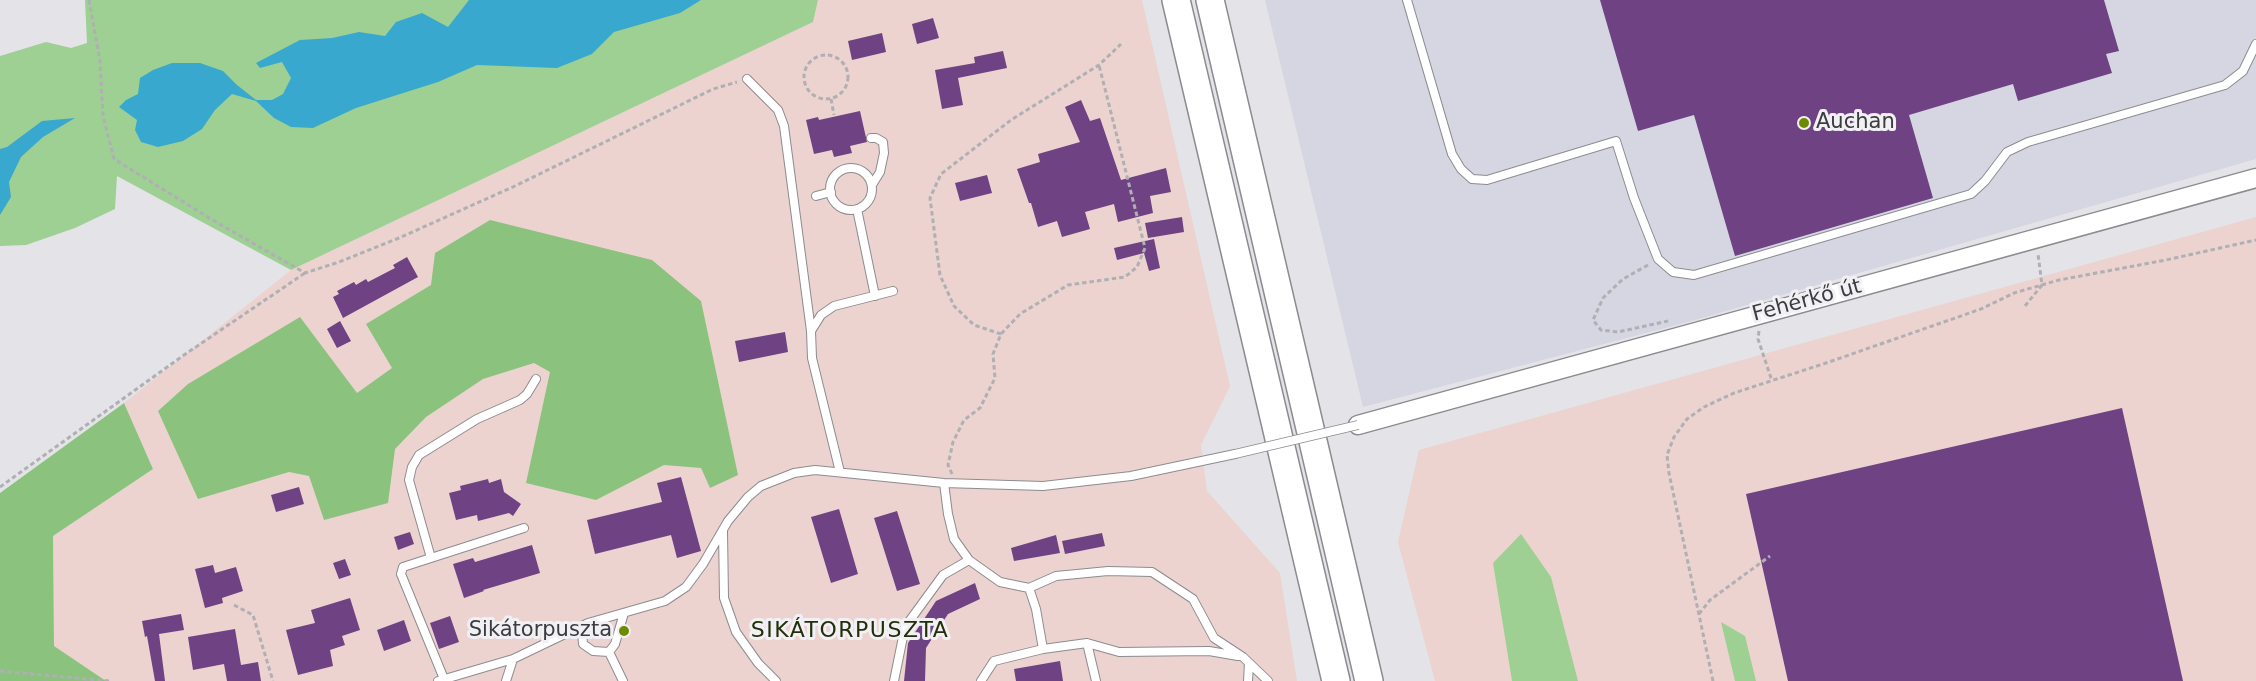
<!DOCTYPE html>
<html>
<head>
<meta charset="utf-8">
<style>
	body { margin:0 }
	canvas { display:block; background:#e3e3e8 }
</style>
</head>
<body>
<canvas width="2256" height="681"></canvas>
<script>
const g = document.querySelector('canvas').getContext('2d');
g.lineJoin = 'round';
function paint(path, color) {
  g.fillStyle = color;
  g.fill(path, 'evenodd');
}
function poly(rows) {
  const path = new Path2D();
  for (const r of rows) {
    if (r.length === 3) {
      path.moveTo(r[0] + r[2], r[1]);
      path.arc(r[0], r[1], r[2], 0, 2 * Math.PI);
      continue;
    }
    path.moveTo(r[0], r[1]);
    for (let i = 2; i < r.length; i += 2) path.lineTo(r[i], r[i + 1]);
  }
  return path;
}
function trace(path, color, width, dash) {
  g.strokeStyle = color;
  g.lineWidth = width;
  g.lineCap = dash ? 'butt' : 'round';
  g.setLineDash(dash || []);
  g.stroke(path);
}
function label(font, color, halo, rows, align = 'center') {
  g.font = font + ' "DejaVu Sans",sans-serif';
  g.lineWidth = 6;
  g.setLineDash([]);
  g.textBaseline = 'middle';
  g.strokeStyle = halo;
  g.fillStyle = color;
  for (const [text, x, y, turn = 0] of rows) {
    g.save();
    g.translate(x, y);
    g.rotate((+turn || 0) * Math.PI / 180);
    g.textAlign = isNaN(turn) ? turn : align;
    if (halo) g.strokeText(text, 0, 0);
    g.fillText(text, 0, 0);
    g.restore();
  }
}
paint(poly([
	[1265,0,2256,0,2256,159,1688,322,1363,407]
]), '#d6d6e2');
paint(poly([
	[818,0,1142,0,1230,386,1201,445,1207,491,1280,573,1297,681,106,681,54,646,53,536,153,469,124,403,291,270,813,22],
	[2256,217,2256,681,1435,681,1398,542,1419,450]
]), '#edd3cf');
paint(poly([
	[85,0,818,0,813,22,291,270,117,176,115,209,75,228,26,245,0,246,0,56,46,42,71,48,87,43],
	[1521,534,1551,577,1578,681,1512,681,1493,563],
	[1721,622,1745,636,1756,681,1735,681]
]), '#9ed093');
paint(poly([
	[490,220,652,260,701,301,738,475,710,488,701,468,664,465,596,500,526,483,550,372,534,363,483,379,426,417,395,449,388,503,324,520,309,476,289,472,198,499,158,411,188,384,300,317,357,393,392,368,366,324,431,285,435,253],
	[124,403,153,469,53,536,54,646,106,681,0,681,0,493]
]), '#8bc37e');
paint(poly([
	[469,0,701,0,680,13,614,32,592,54,557,68,477,65,438,82,356,108,313,128,291,127,274,118,256,101,232,94,215,110,202,129,183,141,158,147,141,142,135,130,137,120,119,107,126,100,138,94,140,78,153,70,172,63,200,63,223,71,237,85,256,100,272,100,283,94,291,78,282,62,260,68,256,63,300,40,332,38,359,32,385,36,396,22,422,13,448,27],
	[75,118,43,137,21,157,9,182,11,197,0,215,0,149,7,147,42,121]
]), '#39a8cf');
paint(poly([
	[1600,0,2104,0,2119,51,2106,54,2112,73,2018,101,2013,84,1909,115,1933,198,1735,256,1694,115,1638,131],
	[933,18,939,38,917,44,912,24],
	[882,33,886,52,852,60,848,41],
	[1003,51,1007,68,958,78,963,105,942,109,935,70,975,63,974,57],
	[1081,100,1090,121,1100,118,1121,180,1166,168,1171,192,1150,196,1153,213,1118,222,1114,204,1085,212,1090,229,1062,237,1057,221,1038,227,1031,203,1029,203,1017,169,1040,162,1038,154,1080,142,1065,107],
	[860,111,867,142,850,146,852,153,834,157,832,150,814,154,806,120,818,117,819,120],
	[987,175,992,193,960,201,955,183],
	[1182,217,1184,232,1148,238,1145,223],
	[1154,239,1160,268,1149,271,1144,253,1117,260,1114,248],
	[407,257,418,277,343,318,333,297,339,294,337,291,354,282,356,285,366,279,368,282,395,268,393,265],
	[340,321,351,341,337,348,327,329],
	[785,332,788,352,739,362,735,341],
	[2122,408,2183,681,1788,681,1746,494],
	[681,477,701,551,677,558,671,535,595,554,587,520,662,502,657,483],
	[488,479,489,483,501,479,504,492,521,504,513,516,509,513,478,521,477,515,456,520,449,493,461,490,460,486],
	[299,487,304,504,276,512,271,495],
	[839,509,858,574,831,583,811,517],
	[897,511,920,584,897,591,874,518],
	[410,532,414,544,398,550,394,537],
	[1102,533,1105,546,1065,554,1062,541],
	[1056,535,1060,553,1014,561,1011,548],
	[532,545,540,573,483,590,484,591,464,598,453,564,473,558,475,562],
	[345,559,351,575,339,579,333,563],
	[213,565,215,573,236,567,243,591,222,598,223,603,205,608,195,569],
	[975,583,980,599,948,614,926,648,925,681,904,681,908,643,936,601],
	[350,598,360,630,342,636,345,645,330,650,333,666,298,675,286,630,315,623,311,610],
	[181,614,184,630,159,634,165,681,155,681,147,636,145,637,142,621],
	[450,616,459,642,439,649,430,623],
	[404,620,411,641,384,651,377,630],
	[235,629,241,665,258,662,261,681,227,681,224,664,193,670,188,637],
	[1060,661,1063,681,1016,681,1014,669]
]), '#6e4283');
const service = poly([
	[1407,0,1452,154,1461,169,1472,179,1487,180,1616,141,1634,198,1658,259,1673,272,1694,275,1971,194,1985,181,2007,152,2028,142,2225,85,2243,71,2256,44],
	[747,79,778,110,784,126,811,331],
	[871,138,876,138,883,142,884,153,880,172,872,185],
	[851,189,21],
	[816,196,831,192],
	[857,209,875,296],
	[840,472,812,358,811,331,821,315,834,306,893,291],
	[723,531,724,598,736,632,758,663,776,681],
	[431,558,409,480,412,467,419,455,477,419,520,400,527,394,536,379],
	[969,560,1000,582,1029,588,1036,609,1043,649,994,661,981,681],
	[1029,588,1056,576,1108,571,1152,572,1193,599,1214,638,1243,657,1268,681],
	[587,625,582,632,583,644,593,651,609,652,615,644,624,613],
	[1087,643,1096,681],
	[1043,649,1087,643,1119,652,1209,651,1238,656],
	[609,652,623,681],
	[444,679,401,574,403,567,524,528],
	[438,681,513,659,588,623,665,601,686,587,703,564,728,521,748,497,761,486,794,473,815,470,944,483,1043,486,1131,476,1235,454],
	[506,681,513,659],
	[894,681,905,627,943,575,969,560,954,539,948,514,944,483],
	[1248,681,1249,663]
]);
const tertiary = poly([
	[1358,425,2256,178]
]);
const motorway = poly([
	[1176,0,1336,681],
	[1210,0,1369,681]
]);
trace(service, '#8c8c90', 10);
trace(tertiary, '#8c8c90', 21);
trace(motorway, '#8c8c90', 30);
trace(poly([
	[89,0,100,61,103,116,114,159,211,219,305,273,339,262,399,238,515,186,713,89,737,82],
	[826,77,22],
	[831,99,834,115],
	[1648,265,1623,279,1603,298,1593,320,1601,330,1618,332,1668,321],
	[2025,306,2042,285,2038,254],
	[1759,331,1758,339,1772,381],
	[1001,334,974,325,954,306,940,275,930,198,941,174,1011,120,1099,65,1121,44],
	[952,474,948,465,953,442,964,420,980,408,995,378,993,354,1001,334,1020,314,1068,285,1125,277,1137,267,1145,248,1099,65],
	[0,487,184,355,305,273],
	[234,605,253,615,273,681],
	[1699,614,1710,600,1770,556],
	[0,671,109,681],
	[1713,681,1669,473,1667,455,1674,437,1687,419,1704,407,1734,393,1826,363,1981,309,2014,293,2059,280,2166,260,2256,240]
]), '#afafb4', 3, [4.5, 3]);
trace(service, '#fff', 8);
trace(tertiary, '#fff', 18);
trace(motorway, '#fff', 27);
const serviceBridge = poly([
	[1235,454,1358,425]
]);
trace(serviceBridge, '#8c8c90', 10, []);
trace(serviceBridge, '#fff', 8);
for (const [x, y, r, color] of [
	[1804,123,6,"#6f8a00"],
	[624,631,6,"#6f8a00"]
]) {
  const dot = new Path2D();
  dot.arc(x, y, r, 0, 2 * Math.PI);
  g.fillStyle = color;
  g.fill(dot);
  trace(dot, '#f1f1f5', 2);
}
label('21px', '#3c3c3e', '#f1f1f5', [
	["Auchan",1816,123],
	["Sikátorpuszta",612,631,"right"]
], 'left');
label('21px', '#3c3c3e', '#f1f1f5', [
	["Fehérkő út",1807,301,-15]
]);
g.letterSpacing = '1.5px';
label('22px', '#242e07', '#f1f1f5', [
	["SIKÁTORPUSZTA",850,631]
]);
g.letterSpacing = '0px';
</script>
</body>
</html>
